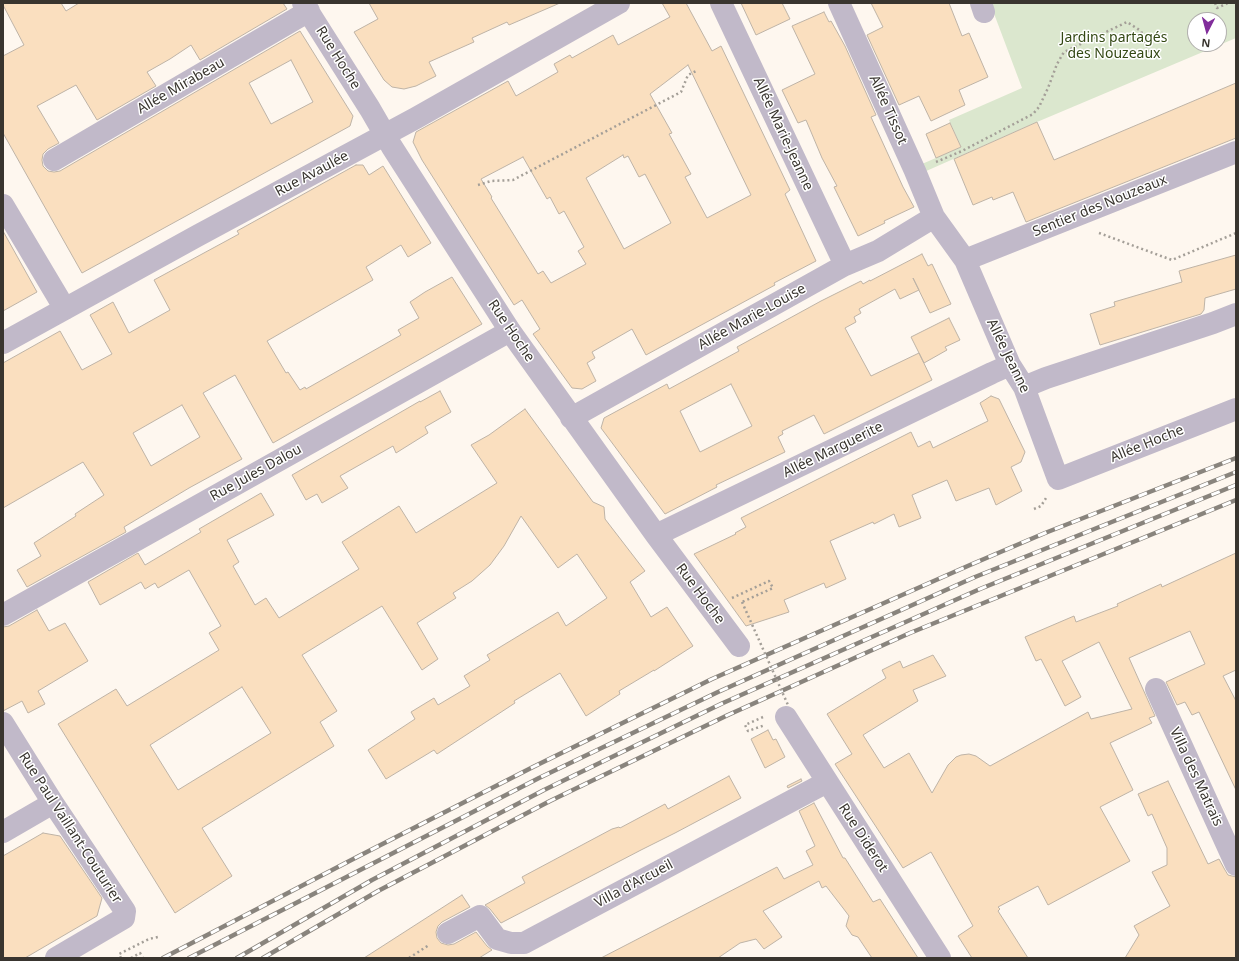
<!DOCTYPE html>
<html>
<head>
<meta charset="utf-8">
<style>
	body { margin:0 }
	#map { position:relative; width:1239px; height:961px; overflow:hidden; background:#fef7ef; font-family:"Noto Sans",sans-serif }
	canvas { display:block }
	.frame { position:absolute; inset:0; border:4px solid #39352f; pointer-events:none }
	.north { position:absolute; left:1187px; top:12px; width:40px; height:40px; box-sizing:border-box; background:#fff; border:1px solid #b0aeac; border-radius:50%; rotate:186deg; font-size:11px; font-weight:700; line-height:16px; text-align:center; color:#39352f }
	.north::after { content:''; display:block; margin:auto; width:14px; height:18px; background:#812d9b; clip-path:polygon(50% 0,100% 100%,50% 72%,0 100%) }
</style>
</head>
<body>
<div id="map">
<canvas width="1239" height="961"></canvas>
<div class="frame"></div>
<div class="north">N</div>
</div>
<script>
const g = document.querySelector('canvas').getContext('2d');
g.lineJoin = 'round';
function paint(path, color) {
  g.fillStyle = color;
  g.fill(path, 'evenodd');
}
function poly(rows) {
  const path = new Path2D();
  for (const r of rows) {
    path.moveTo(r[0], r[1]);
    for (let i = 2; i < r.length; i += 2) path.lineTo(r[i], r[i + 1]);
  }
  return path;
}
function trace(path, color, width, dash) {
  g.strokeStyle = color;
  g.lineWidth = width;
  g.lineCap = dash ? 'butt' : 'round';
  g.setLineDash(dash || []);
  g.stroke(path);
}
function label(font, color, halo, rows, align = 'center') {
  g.font = font + ' "Noto Sans",sans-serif';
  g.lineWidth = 3;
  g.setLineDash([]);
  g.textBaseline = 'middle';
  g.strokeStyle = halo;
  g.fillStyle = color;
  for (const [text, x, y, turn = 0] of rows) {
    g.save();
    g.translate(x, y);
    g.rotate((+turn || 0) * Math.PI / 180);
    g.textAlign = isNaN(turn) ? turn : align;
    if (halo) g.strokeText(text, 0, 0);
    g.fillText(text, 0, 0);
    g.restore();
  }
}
paint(poly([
	[990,3,1236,3,1236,38,1037,122,924,172,922,164,961,147,949,120,1022,88],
	[1195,20,1219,20,1219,44,1195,44]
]), '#dbe7ce');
const building = poly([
	[3,3,61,3,66,11,79,3,283,3,287,9,200,60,191,45,170,59,147,72,156,86,97,120,76,85,37,106,59,143,48,149,43,154,42,160,43,166,48,171,54,172,60,171,300,31,353,116,350,126,82,273,3,133,3,56,24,45,3,5,3,3],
	[291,60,313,102,271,124,249,83,291,60],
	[369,3,560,3,509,25,507,22,472,38,474,42,429,62,436,76,416,86,404,89,392,87,384,80,354,32,378,19,369,3],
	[662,3,686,3,712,51,721,46,790,190,785,194,816,261,774,283,775,285,646,355,632,329,592,352,595,358,587,363,596,381,582,389,572,388,533,334,540,329,522,300,514,305,422,160,413,142,416,132,508,81,516,96,558,72,554,64,570,55,572,58,613,35,618,45,670,17,662,3],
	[688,65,751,195,707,218,685,177,691,174,669,134,672,133,650,94,688,65],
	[623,155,624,158,628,156,639,177,645,174,671,223,624,249,586,178,623,155],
	[523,157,547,199,550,197,559,214,564,211,584,247,578,251,586,264,551,283,543,271,538,274,491,198,492,197,481,179,523,157],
	[741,3,782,3,790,19,756,35,741,3],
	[871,3,949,3,962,36,969,33,988,77,959,90,965,105,931,121,919,96,899,105,867,35,883,27,871,3],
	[824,12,829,22,831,21,845,46,876,115,871,117,903,187,914,207,884,221,885,223,858,236,834,187,837,186,822,158,806,120,798,123,782,90,815,74,792,26,824,12],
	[1236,83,1236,138,1026,222,1013,192,993,200,992,197,973,205,954,159,1037,122,1054,160,1236,83],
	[950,123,961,147,936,158,926,134,950,123],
	[356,165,363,165,369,175,383,166,431,243,408,257,401,245,366,267,373,280,267,341,286,373,288,372,300,390,305,387,306,389,401,335,398,330,419,318,410,302,425,292,452,277,482,324,273,443,235,375,203,393,242,459,189,488,124,527,126,532,27,587,17,570,41,556,34,543,76,516,75,514,104,495,83,462,3,508,3,363,60,331,82,370,112,354,90,315,113,302,129,333,170,310,154,280,239,234,237,231,356,165],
	[182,405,200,437,151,466,133,433,182,405],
	[3,231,37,292,3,311,3,231],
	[922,254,928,266,932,264,951,304,930,313,913,278,919,290,900,299,895,289,859,309,861,313,854,317,856,322,845,328,871,376,919,353,932,380,824,434,814,415,782,431,783,434,778,437,785,452,716,485,717,487,665,514,601,428,604,418,667,384,669,389,739,351,737,347,821,301,861,281,863,284,870,280,870,281,922,254],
	[731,384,752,426,700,452,680,411,731,384],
	[1236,255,1236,289,1205,298,1204,310,1201,314,1100,345,1090,314,1115,306,1114,302,1182,282,1179,271,1236,255],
	[949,318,960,340,945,347,947,350,924,363,911,337,949,318],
	[440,391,451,412,425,427,428,433,396,453,393,446,340,476,348,488,322,503,317,494,306,500,292,475,420,401,420,402,440,391],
	[991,396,999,399,1025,452,1021,462,1011,467,1022,491,996,505,989,488,956,501,947,480,912,495,921,518,899,527,894,514,874,524,873,522,830,541,846,579,826,588,824,583,784,600,789,612,746,626,694,554,736,534,735,533,746,527,741,518,911,432,918,447,930,441,933,448,988,421,980,403,991,396],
	[525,409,593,502,604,507,605,519,645,571,630,582,651,617,667,607,693,646,654,671,654,670,619,691,620,694,586,716,560,673,514,701,515,703,437,754,434,750,386,779,368,750,415,719,411,712,434,698,438,705,470,686,464,676,490,660,487,655,558,612,566,626,607,598,577,554,558,568,521,516,504,546,490,565,472,581,453,593,456,598,417,623,438,659,422,670,382,606,302,655,337,711,320,722,334,746,202,828,232,876,175,913,58,724,116,689,127,706,219,650,209,633,221,626,189,570,158,588,155,583,145,589,141,582,100,605,88,582,138,553,145,565,201,532,199,529,261,493,274,515,227,540,239,562,233,566,255,605,266,598,279,618,359,569,342,542,399,506,416,533,497,483,471,445,489,435,525,409],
	[242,687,271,733,178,790,150,745,242,687],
	[1236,553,1236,670,1223,676,1236,701,1236,790,1199,712,1192,715,1185,702,1177,705,1166,682,1205,664,1190,631,1129,658,1155,716,1149,718,1152,723,1110,743,1133,790,1100,807,1130,861,1048,905,1038,886,998,907,1000,909,998,911,1028,958,972,958,958,936,973,926,931,852,903,868,835,764,852,754,827,714,886,678,882,670,900,661,903,668,933,655,946,676,913,690,918,701,863,735,884,768,909,753,932,793,948,765,956,757,961,755,969,754,976,756,990,766,1088,712,1091,719,1132,709,1099,642,1062,661,1081,697,1065,706,1041,659,1036,661,1025,637,1074,616,1076,622,1118,606,1117,604,1161,584,1162,587,1236,553],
	[37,610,49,631,65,623,88,661,38,691,45,704,28,713,22,701,3,711,3,627,9,626,37,610],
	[768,730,773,740,776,739,785,757,765,768,751,739,768,730],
	[729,776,741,798,675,833,641,850,501,923,490,909,485,905,525,883,522,877,612,829,619,827,620,828,665,804,668,809,729,776],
	[801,779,802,781,788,788,787,786,801,779],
	[1168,781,1208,864,1219,859,1225,870,1228,875,1236,877,1236,958,1125,958,1139,935,1134,926,1170,906,1152,872,1167,865,1167,848,1152,814,1148,816,1138,794,1168,781],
	[814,803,843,858,845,858,873,902,880,899,918,958,872,958,858,937,852,935,846,926,849,916,843,908,826,886,822,888,819,881,763,911,782,937,764,949,756,939,740,943,718,958,601,958,777,867,784,879,813,865,806,851,815,846,799,811,814,803],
	[43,833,60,836,102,898,97,916,25,958,3,958,3,856,43,833],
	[462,895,470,907,442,922,438,926,436,932,437,938,441,943,448,945,454,944,476,932,487,946,492,950,479,958,364,958,462,895]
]);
paint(building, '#fadfbf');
trace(building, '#beb3a6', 1);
trace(poly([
	[1215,3,1217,8,1228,3],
	[936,162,962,151,1033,114,1039,107,1048,88,1057,64,1064,52,1127,22,1141,31,1150,55],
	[478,185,491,181,513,180,681,92,688,75,696,71],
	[1099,233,1172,260,1236,233],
	[1034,509,1041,506,1046,498],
	[732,598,769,581,773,588,742,602],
	[763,717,745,725,748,731,765,725],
	[121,958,119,954,149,939,158,937],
	[131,958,140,953,143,958],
	[409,958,429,945]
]), '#a49f98', 2.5, [2, 3]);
trace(poly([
	[303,3,370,109,392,147,510,331,656,535,739,646],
	[721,3,845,265],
	[839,3,915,171,934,217,965,260,1010,365,1024,387,1058,479,1236,409],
	[981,3,984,12],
	[54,160,309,11],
	[3,205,65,309],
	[965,260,1236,152],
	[3,343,197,236,416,118,619,3],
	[1024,387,1046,378,1213,323,1236,314],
	[571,418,845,265,878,251,934,217],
	[656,535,992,373,1010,365],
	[3,615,510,331],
	[1156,689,1236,865],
	[786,717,940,958],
	[3,723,53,803,125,911,124,918,56,958],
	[3,832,53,803],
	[448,933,480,916,497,939,511,943,524,943,827,782]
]), '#c1b9c9', 22);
const rail = poly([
	[163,958,359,856,533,767,712,679,970,565,1045,533,1236,458],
	[189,958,539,778,718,692,975,577,1236,472],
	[237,958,372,880,544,790,723,703,980,589,1236,485],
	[263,958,378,891,550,801,728,715,910,633,1236,500]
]);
trace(rail, '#89847d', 4.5);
trace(rail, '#fff', 3, [9]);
trace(poly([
	[742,602,788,705]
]), '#a49f98', 2.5, [2, 3]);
label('14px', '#334813', '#fff', [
	["Jardins partagés",1114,38],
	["des Nouzeaux",1114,54]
]);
label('14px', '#39352f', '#fff', [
	["Rue Hoche",338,58,58],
	["Allée Mirabeau",181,86,-30],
	["Allée Tissot",888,110,66],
	["Allée Marie-Jeanne",783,134,65],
	["Rue Avaulée",312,174,-28],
	["Sentier des Nouzeaux",1100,206,-22],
	["Allée Marie-Louise",752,317,-29],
	["Rue Hoche",511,331,56],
	["Allée Jeanne",1008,356,64],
	["Allée Hoche",1147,444,-22],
	["Allée Marguerite",833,450,-26],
	["Rue Jules Dalou",256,473,-29],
	["Rue Hoche",700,594,53],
	["Villa des Matrais",1196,777,65],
	["Rue Paul Vaillant-Couturier",70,828,57],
	["Rue Diderot",863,838,57],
	["Villa d'Arcueil",634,884,-28]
]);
</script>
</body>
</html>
